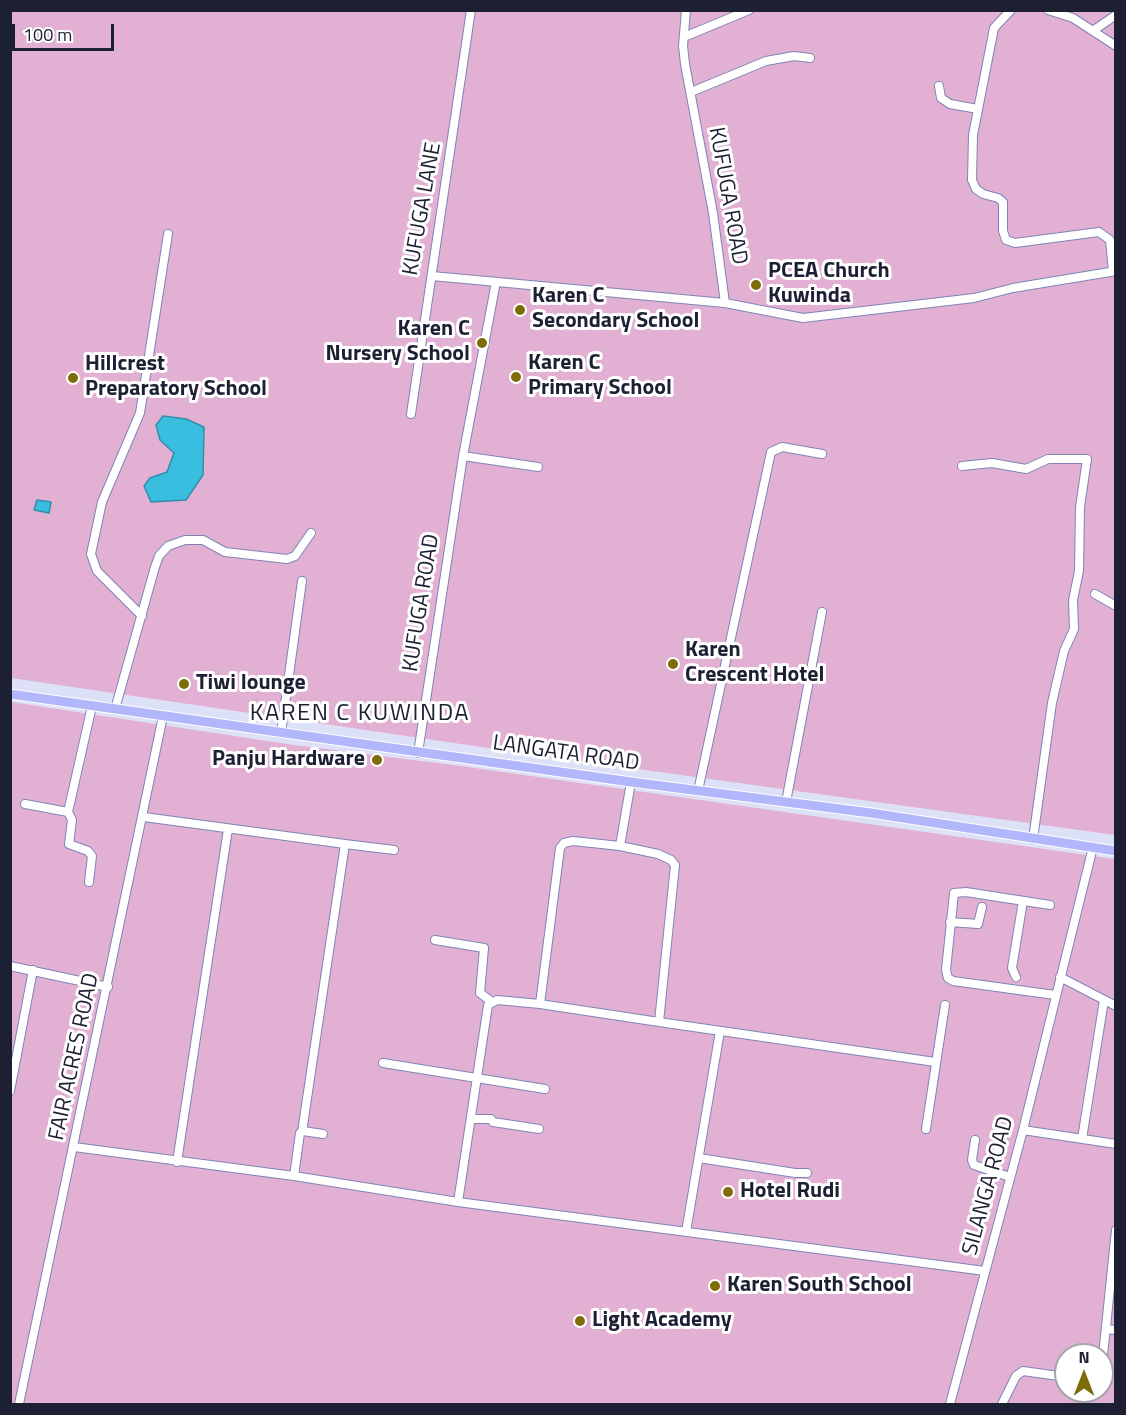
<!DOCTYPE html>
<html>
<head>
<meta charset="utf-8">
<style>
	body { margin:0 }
	#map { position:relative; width:1126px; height:1415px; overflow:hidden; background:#dde1f7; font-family:"Titillium Web",sans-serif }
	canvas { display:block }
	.frame { position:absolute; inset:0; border:12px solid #1d1f33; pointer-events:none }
	.north { position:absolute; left:1054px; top:1343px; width:60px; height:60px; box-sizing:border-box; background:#fff; border:2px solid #a5a5ad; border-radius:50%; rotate:0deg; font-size:16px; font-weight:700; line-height:24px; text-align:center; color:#1d1f33 }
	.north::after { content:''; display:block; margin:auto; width:21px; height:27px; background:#7d6c07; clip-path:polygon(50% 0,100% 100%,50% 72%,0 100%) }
	.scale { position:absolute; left:12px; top:24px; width:102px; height:27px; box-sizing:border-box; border:3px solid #1d1f33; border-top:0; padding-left:8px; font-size:18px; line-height:21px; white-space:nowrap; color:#1d1f33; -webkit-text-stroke:4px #fff; paint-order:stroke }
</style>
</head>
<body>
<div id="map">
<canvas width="1126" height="1415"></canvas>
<div class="frame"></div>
<div class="north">N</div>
<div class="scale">100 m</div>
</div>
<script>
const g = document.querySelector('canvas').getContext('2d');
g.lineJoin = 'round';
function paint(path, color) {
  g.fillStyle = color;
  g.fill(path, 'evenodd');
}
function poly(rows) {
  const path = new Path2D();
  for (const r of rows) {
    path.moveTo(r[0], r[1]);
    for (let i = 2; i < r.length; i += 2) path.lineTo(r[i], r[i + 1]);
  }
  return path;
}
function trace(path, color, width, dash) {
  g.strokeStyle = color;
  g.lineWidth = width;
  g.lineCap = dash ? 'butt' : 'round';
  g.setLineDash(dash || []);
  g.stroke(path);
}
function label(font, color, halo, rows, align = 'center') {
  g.font = font + ' "Titillium Web",sans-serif';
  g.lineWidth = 6;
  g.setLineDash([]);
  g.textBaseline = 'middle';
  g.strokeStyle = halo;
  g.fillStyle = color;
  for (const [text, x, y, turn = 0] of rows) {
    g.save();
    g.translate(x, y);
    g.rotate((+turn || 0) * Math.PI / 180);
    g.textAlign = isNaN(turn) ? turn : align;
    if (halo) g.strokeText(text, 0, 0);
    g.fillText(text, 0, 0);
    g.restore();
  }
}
paint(poly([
	[11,11,1115,11,1115,835,522,753,11,678],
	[11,702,294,745,461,766,1115,859,1115,1404,11,1404],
	[1066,1355,1102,1355,1102,1391,1066,1391]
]), '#e2b0d2');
const water = poly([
	[163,416,186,419,204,427,203,475,186,500,151,502,144,486,150,478,167,472,174,453,160,440,156,425,163,416],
	[37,500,51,502,49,513,34,510,37,500]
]);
paint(water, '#39bedf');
trace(water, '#318eab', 1.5);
const minor = poly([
	[686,10,683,46,685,64,713,213,725,303],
	[1011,10,994,28,973,135,972,180,976,189,983,194,998,198,1003,202,1003,231,1006,240,1015,243,1099,232,1110,240,1113,271],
	[1048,10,1073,18,1116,46],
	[1094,30,1116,15],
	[684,37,749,10],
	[939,86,941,98,950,104,978,109],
	[691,92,766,61,794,56,810,58],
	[432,276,725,303,803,318,974,298,1013,288,1116,271],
	[411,414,471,10],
	[463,456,538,467],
	[962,466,992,463,1026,469,1048,459,1087,459,1080,507,1079,571,1073,600,1074,629,1064,651,1052,703,1033,839],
	[1095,594,1116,606],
	[142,616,97,571,91,554,102,502,140,413,168,234],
	[115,709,155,567,159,556,168,546,185,540,203,540,225,552,287,559,295,556,311,533],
	[281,733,302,581],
	[418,753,463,456,496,282],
	[698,791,771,452,782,447,822,454],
	[786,802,822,612],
	[25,804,68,812,92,706],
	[68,812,72,820,69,844,88,851,92,856,89,882],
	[144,817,345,844,302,1132],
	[345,844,394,850],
	[620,846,658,854,671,860,675,865,659,1022,935,1062],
	[1050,905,966,892,954,893,946,970,948,978,953,981,1055,995],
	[950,922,978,924,982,907],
	[435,940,484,948,480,993,492,1002],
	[10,966,108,987],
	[1016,977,1012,968,1023,901],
	[1060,977,1116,1006],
	[540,1004,659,1022],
	[383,1063,545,1089],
	[10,1091,33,970],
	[471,1119,491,1119,493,1122,539,1129],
	[926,1129,945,1005],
	[1023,1130,1116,1144],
	[1082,1139,1104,1000],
	[975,1140,972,1160,974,1165,1010,1177],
	[74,1147,294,1176,458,1202,985,1271],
	[699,1158,795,1173,807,1173],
	[177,1162,228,829],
	[992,1172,1000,1142],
	[294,1176,300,1133,303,1131,323,1134],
	[458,1202,488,1005,497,1000,540,1004,560,848,564,843,573,841,620,846,631,782],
	[686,1232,720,1031],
	[1106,1329,1116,1330],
	[1102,1365,1116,1230],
	[19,1404,163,716],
	[950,1404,1023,1130,1093,847],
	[1002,1404,1016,1376,1023,1371,1066,1377]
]);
const major = poly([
	[10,694,631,782,871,813,1116,851]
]);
trace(minor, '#7e85b6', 10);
trace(major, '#fff', 11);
trace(minor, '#fff', 8);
trace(major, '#b2b6fb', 9);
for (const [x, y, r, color] of [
	[756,285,6,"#7d6c07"],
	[520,310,6,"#7d6c07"],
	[482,343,6,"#7d6c07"],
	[516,377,6,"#7d6c07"],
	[73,378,6,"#7d6c07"],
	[673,664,6,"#7d6c07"],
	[184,684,6,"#7d6c07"],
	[377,760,6,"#7d6c07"],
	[728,1192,6,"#7d6c07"],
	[715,1286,6,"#7d6c07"],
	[580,1321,6,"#7d6c07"]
]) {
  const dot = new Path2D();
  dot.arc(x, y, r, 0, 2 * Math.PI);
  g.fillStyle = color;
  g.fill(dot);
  trace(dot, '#fff', 2);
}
label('22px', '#1d1f33', '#fff', [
	["KUFUGA ROAD",727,196,80],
	["KUFUGA LANE",423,209,-80],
	["KUFUGA ROAD",422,603,-81],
	["LANGATA ROAD",566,754,8],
	["FAIR ACRES ROAD",75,1057,-78],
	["SILANGA ROAD",989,1186,-75]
]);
label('bold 22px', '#1d1f33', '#fff', [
	["PCEA Church",768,272],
	["Kuwinda",768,297],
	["Karen C",532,297],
	["Secondary School",532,322],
	["Karen C",470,330,"right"],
	["Nursery School",470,355,"right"],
	["Karen C",528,364],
	["Primary School",528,389],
	["Hillcrest",85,365],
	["Preparatory School",85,390],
	["Karen",685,651],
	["Crescent Hotel",685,676],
	["Tiwi lounge",196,684],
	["Panju Hardware",365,760,"right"],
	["Hotel Rudi",740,1192],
	["Karen South School",727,1286],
	["Light Academy",592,1321]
], 'left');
g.letterSpacing = '1.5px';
label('24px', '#1d1f33', '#fff', [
	["KAREN C KUWINDA",360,714]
]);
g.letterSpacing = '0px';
</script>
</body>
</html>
